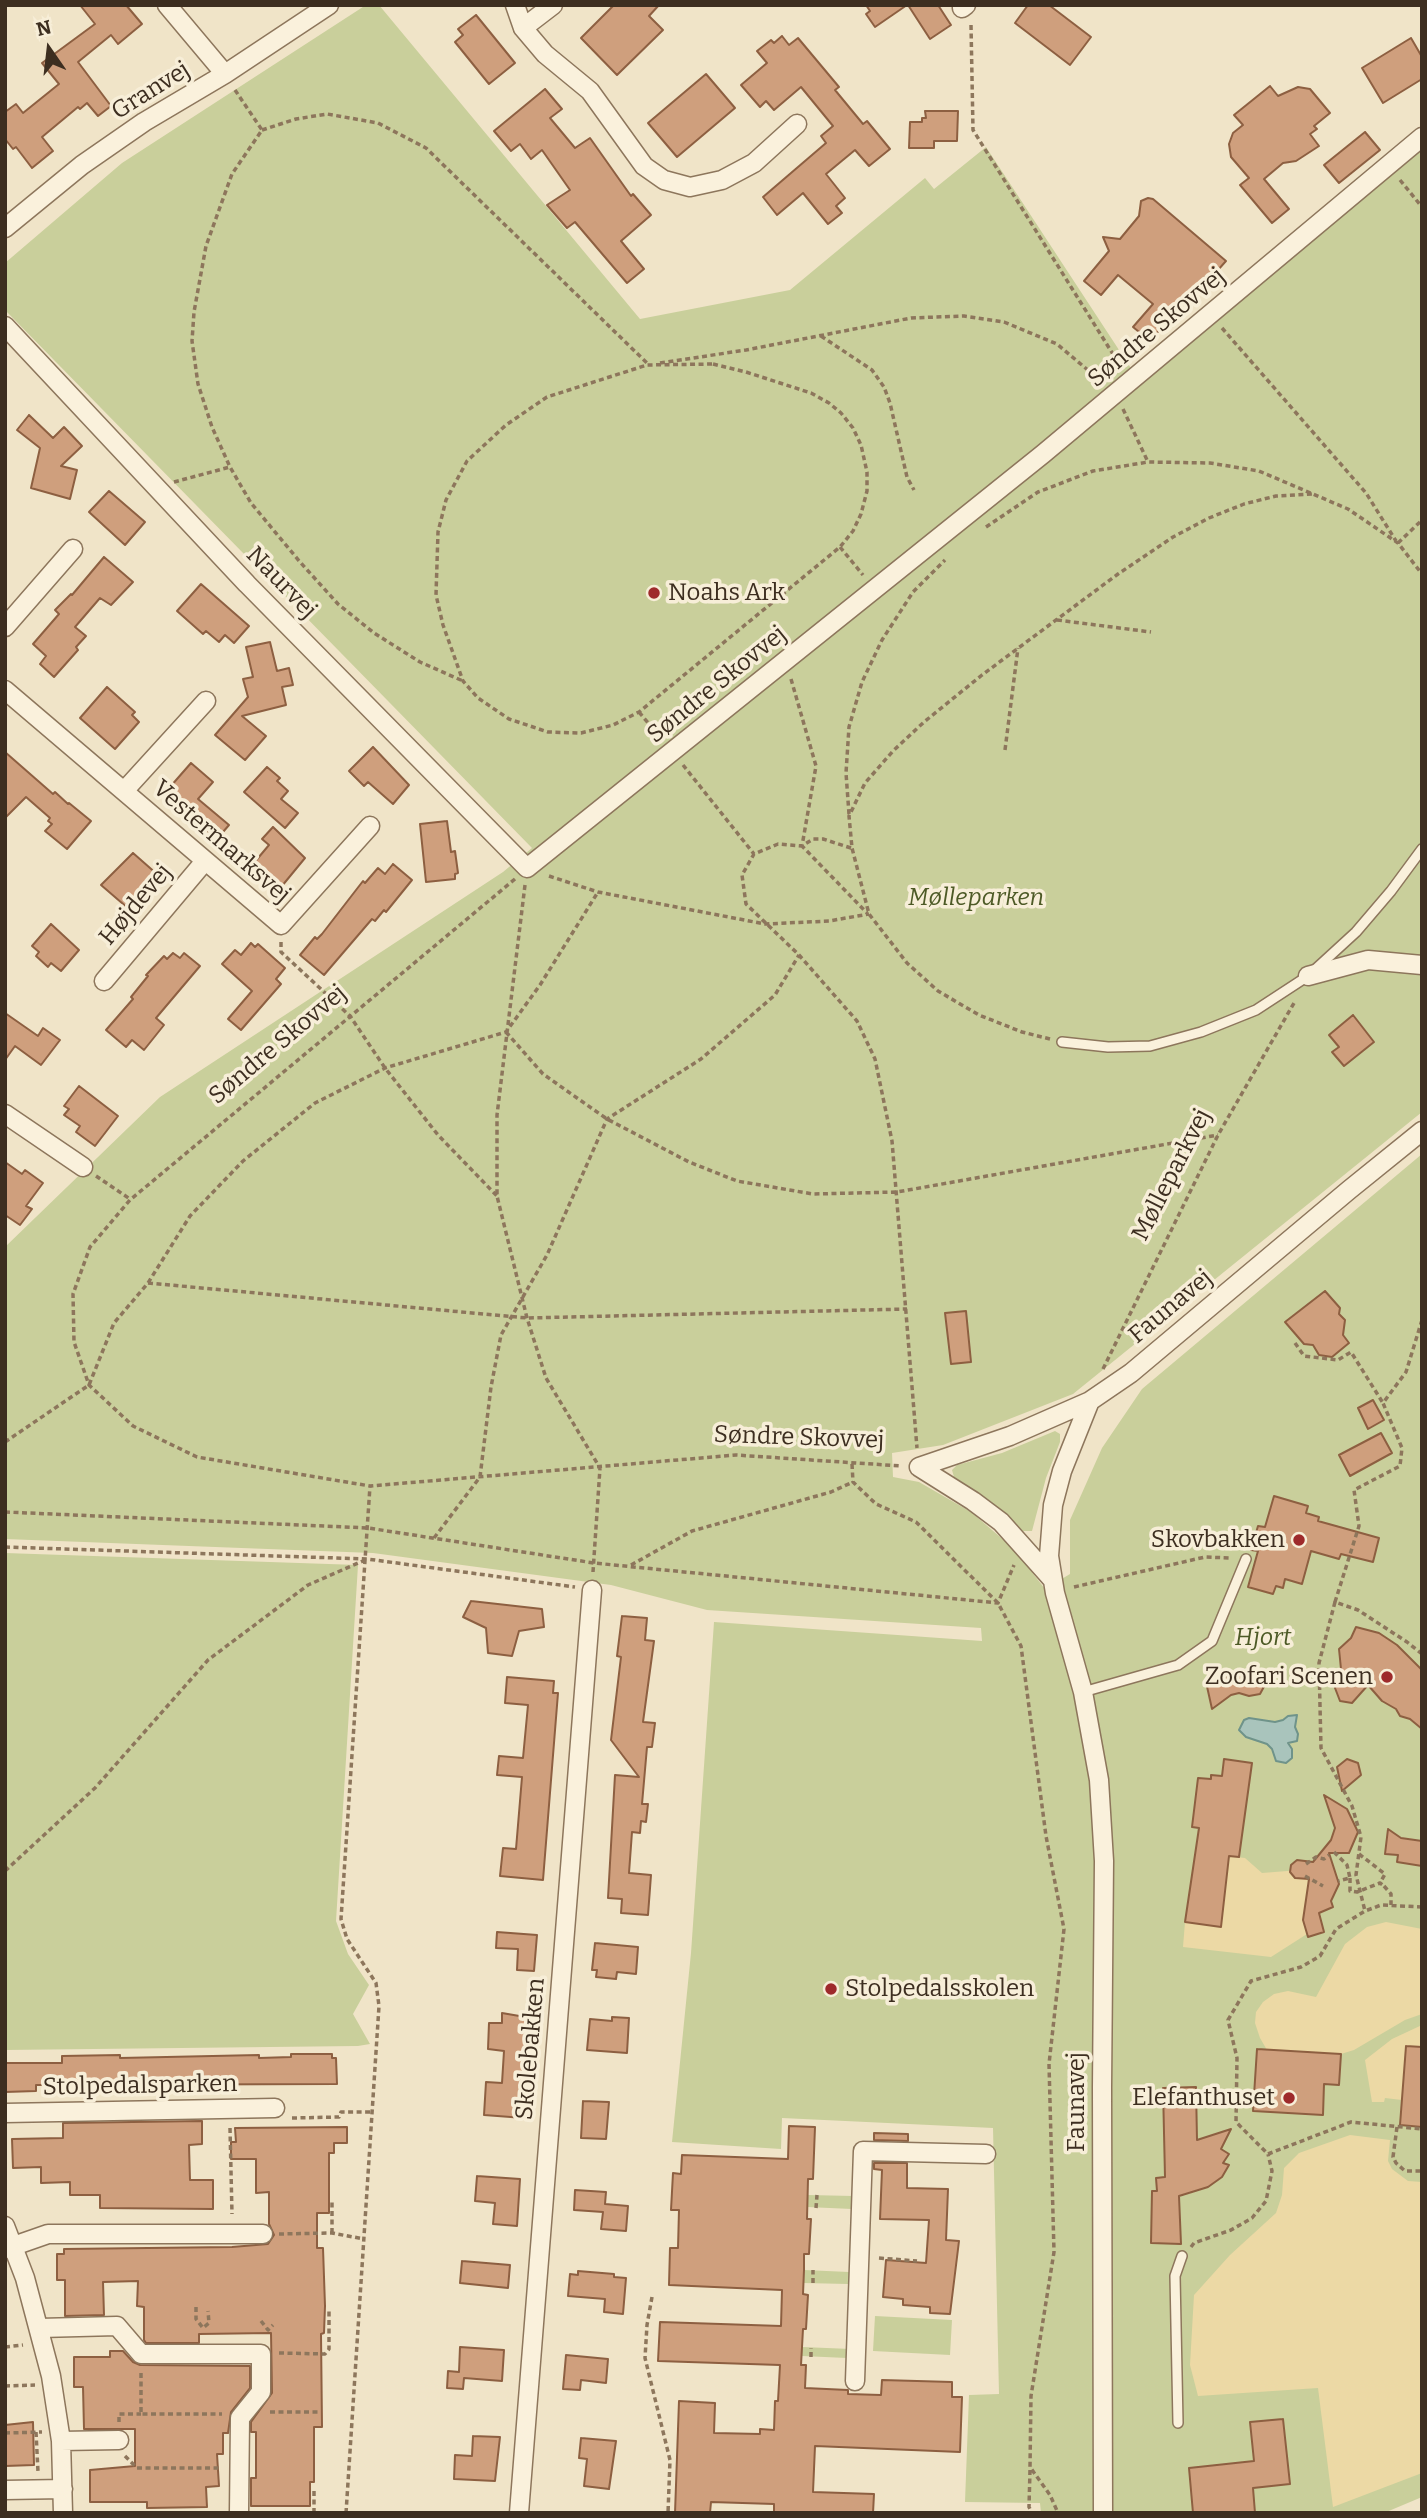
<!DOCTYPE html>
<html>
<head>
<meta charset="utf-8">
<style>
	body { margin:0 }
	#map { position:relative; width:1427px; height:2518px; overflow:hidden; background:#f0e4c8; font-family:Bitter,serif }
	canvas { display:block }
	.frame { position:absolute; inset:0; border:7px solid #3d2e20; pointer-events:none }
	.north { position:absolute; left:14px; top:14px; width:70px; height:70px; -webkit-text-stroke:5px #f7eed8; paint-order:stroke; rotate:346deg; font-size:19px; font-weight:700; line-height:28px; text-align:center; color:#3d2e20 }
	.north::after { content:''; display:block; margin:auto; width:24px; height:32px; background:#3d2e20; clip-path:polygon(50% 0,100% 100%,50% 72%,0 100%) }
</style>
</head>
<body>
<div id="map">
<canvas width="1427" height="2518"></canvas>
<div class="frame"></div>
<div class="north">N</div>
</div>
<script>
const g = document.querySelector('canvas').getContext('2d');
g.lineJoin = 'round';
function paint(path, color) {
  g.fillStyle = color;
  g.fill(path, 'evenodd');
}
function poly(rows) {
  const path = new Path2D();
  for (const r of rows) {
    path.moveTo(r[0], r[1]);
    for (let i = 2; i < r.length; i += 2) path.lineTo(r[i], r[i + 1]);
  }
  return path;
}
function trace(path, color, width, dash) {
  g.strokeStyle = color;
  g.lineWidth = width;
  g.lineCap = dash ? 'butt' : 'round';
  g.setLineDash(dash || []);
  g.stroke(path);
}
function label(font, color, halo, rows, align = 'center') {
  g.font = font + ' Bitter,serif';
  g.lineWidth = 7;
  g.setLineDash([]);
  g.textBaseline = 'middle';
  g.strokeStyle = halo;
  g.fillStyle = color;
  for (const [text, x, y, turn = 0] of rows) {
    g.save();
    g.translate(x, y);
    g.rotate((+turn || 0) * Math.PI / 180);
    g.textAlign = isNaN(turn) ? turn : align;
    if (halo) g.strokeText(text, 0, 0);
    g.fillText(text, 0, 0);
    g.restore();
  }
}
paint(poly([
	[366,5,379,5,640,319,790,290,925,178,934,189,986,147,1140,382,1422,149,1422,1112,1073,1394,943,1445,892,1453,893,1477,919,1482,971,1512,1013,1548,1045,1589,1070,1574,1070,1520,1102,1448,1142,1389,1422,1154,1422,2497,1384,2513,1041,2513,1040,2503,965,2502,969,2395,999,2394,993,2128,782,2118,781,2149,672,2142,691,1953,714,1622,982,1641,981,1628,707,1610,611,1585,373,1553,5,1539,5,1247,160,1097,503,872,532,848,5,310,5,263,122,163],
	[1055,1431,1060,1434,1060,1442,1046,1478,1032,1531,1023,1531,990,1501,954,1477,952,1470,957,1465,1002,1453],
	[5,1553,358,1565,336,1921,348,1954,369,1985,353,2014,370,2044,358,2046,5,2050],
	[808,2195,853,2196,852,2209,807,2207],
	[849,2265,854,2265,852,2292,848,2292,848,2284,803,2283,804,2270,849,2272],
	[875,2316,952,2320,950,2355,873,2351],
	[802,2347,851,2349,851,2365,847,2365,847,2358,802,2356]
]), '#c9cf9b');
paint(poly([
	[1220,1855,1245,1858,1262,1873,1300,1870,1319,1896,1306,1902,1303,1920,1307,1934,1271,1957,1183,1947,1185,1922,1220,1926],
	[1386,1922,1422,1929,1422,2014,1405,2020,1354,2050,1341,2054,1267,2050,1260,2038,1255,2023,1256,2012,1263,2002,1274,1994,1288,1991,1316,1997,1345,1944,1367,1927],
	[1422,2025,1422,2047,1406,2046,1402,2100,1385,2098,1384,2102,1372,2102,1365,2060,1392,2039],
	[1350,2135,1390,2140,1388,2161,1392,2169,1408,2181,1422,2182,1422,2473,1333,2507,1318,2388,1198,2396,1190,2365,1194,2295,1230,2255,1276,2213,1282,2195,1284,2168,1299,2153]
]), '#ecd9a5');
const water = poly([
	[1297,1715,1295,1727,1298,1734,1297,1741,1288,1743,1292,1749,1292,1758,1286,1763,1276,1761,1272,1749,1267,1744,1246,1737,1239,1730,1244,1720,1249,1718,1275,1722,1283,1720,1288,1716,1297,1715]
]);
paint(water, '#a9c4bc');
trace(water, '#6f938a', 2);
const building = poly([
	[80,5,126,5,142,24,118,44,111,35,78,62,111,106,98,116,87,103,80,109,78,107,42,137,53,151,32,168,16,147,13,149,5,139,5,112,16,104,23,113,59,84,42,63,95,24,80,5],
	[614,5,659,5,649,16,663,30,617,75,581,38,614,5],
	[866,5,907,5,875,27,866,14,870,11,866,5],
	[908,5,938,5,951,25,930,39,908,5],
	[1028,5,1049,5,1091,37,1070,65,1015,23,1028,5],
	[476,15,515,63,489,84,455,42,463,35,458,29,476,15],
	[782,36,789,45,798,38,839,87,835,90,863,124,867,121,890,149,869,166,855,150,826,174,845,198,836,206,842,213,828,224,803,193,777,215,763,197,826,143,821,136,833,126,801,87,774,110,766,101,760,107,741,85,767,63,757,51,771,40,774,43,782,36],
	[1411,38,1422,57,1422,79,1383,103,1362,68,1411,38],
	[706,74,735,108,677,157,648,123,706,74],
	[1270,86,1278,96,1298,87,1310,89,1330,113,1314,126,1317,129,1310,134,1319,146,1296,161,1283,163,1264,179,1289,209,1272,223,1240,185,1249,178,1231,157,1229,144,1233,133,1243,125,1234,115,1270,86],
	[545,89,562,109,550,118,575,148,590,138,631,196,633,194,651,215,621,241,644,269,627,283,575,222,567,228,547,205,570,190,542,150,531,159,520,144,511,151,494,131,545,89],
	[925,111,958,111,957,141,934,141,934,148,909,148,910,122,922,122,922,118,926,118,925,111],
	[1365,132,1380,150,1339,183,1324,165,1365,132],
	[1148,198,1153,199,1226,261,1209,280,1205,277,1150,341,1133,327,1153,304,1118,275,1101,295,1084,281,1109,251,1103,237,1120,239,1139,216,1141,201,1148,198],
	[29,415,53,438,64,427,82,446,61,466,77,470,70,499,31,488,40,448,17,430,29,415],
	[109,491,145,522,125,545,89,512,109,491],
	[104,557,133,582,111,605,100,598,75,627,86,636,76,647,78,650,54,677,40,664,46,656,33,644,59,614,55,610,71,594,72,595,104,557],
	[201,584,249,626,234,643,225,635,219,642,206,631,203,634,177,611,201,584],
	[270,642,277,671,289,668,293,685,282,687,286,705,242,716,266,736,245,760,215,735,248,697,243,679,253,677,246,647,270,642],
	[107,687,135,712,132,715,139,722,115,749,80,718,107,687],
	[373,747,409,785,393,804,368,782,364,786,349,771,373,747],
	[5,752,53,794,55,792,68,804,69,803,91,821,67,849,45,831,52,824,48,821,50,818,26,797,5,818,5,752],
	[191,763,213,782,198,799,229,825,217,839,170,799,176,792,170,787,191,763],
	[267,767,280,778,277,781,288,791,281,799,298,813,285,828,244,792,267,767],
	[447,821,451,852,455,851,458,873,455,874,455,879,426,882,420,824,447,821],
	[273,827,305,858,277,892,262,879,266,874,253,864,269,845,262,839,273,827],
	[133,853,158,875,130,910,101,885,133,853],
	[393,864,412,880,386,912,384,910,375,921,372,919,324,975,300,955,315,937,317,939,322,934,363,881,365,883,378,868,385,874,393,864],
	[51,924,79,950,61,971,51,963,48,967,36,956,39,952,32,946,51,924],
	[251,943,255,947,258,944,285,968,276,979,281,984,241,1030,228,1019,252,991,222,964,235,950,241,955,251,943],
	[173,953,180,958,184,953,200,966,156,1018,164,1025,144,1050,132,1040,126,1047,106,1030,133,999,131,997,148,976,146,975,164,956,167,959,173,953],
	[5,1013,38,1036,43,1028,60,1040,41,1065,15,1046,5,1060,5,1013],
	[1353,1015,1374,1042,1344,1066,1332,1052,1339,1047,1329,1035,1353,1015],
	[79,1086,118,1116,95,1146,76,1132,80,1126,64,1115,69,1109,64,1106,79,1086],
	[5,1162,22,1174,25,1170,43,1183,26,1206,32,1209,20,1225,5,1215,5,1162],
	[1325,1291,1340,1308,1339,1314,1345,1320,1343,1335,1349,1343,1332,1357,1319,1355,1313,1345,1304,1344,1285,1322,1325,1291],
	[966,1311,971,1362,951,1364,945,1313,966,1311],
	[1373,1400,1384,1420,1368,1429,1358,1408,1373,1400],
	[1381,1433,1392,1453,1350,1476,1339,1455,1381,1433],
	[1274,1496,1308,1506,1306,1513,1319,1517,1318,1521,1379,1538,1373,1562,1341,1554,1339,1559,1311,1551,1302,1584,1285,1579,1283,1588,1276,1586,1273,1594,1248,1587,1258,1551,1251,1550,1258,1526,1265,1527,1274,1496],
	[471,1601,542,1609,544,1627,519,1631,512,1656,488,1653,486,1628,463,1617,471,1601],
	[622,1616,647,1618,645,1640,654,1641,643,1722,655,1723,652,1747,647,1747,642,1804,648,1804,646,1822,641,1821,640,1833,632,1832,629,1873,651,1875,648,1915,621,1913,622,1899,608,1898,615,1775,639,1777,611,1740,621,1657,617,1656,622,1616],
	[1356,1627,1379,1633,1397,1645,1422,1670,1422,1729,1410,1719,1400,1716,1396,1709,1382,1701,1368,1685,1352,1703,1340,1701,1335,1688,1341,1669,1339,1649,1351,1638,1356,1627],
	[1264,1669,1267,1681,1260,1694,1249,1696,1239,1693,1231,1695,1212,1709,1206,1682,1264,1669],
	[507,1677,554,1681,553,1693,558,1693,543,1880,500,1876,503,1848,516,1849,522,1777,497,1775,499,1756,523,1758,528,1705,505,1703,507,1677],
	[1224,1759,1252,1763,1239,1857,1229,1856,1221,1927,1185,1922,1199,1828,1192,1827,1198,1778,1211,1779,1211,1775,1222,1776,1224,1759],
	[1347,1759,1358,1763,1361,1775,1342,1791,1337,1767,1347,1759],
	[1324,1795,1347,1809,1358,1832,1349,1853,1329,1853,1339,1884,1331,1901,1333,1907,1319,1913,1324,1932,1308,1937,1303,1920,1309,1879,1295,1878,1290,1872,1291,1865,1297,1860,1313,1862,1331,1840,1335,1828,1324,1795],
	[1388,1829,1401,1838,1422,1841,1422,1866,1397,1862,1398,1855,1385,1854,1388,1829],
	[497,1932,537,1935,534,1971,517,1970,518,1949,496,1948,497,1932],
	[595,1943,638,1947,636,1974,617,1972,616,1979,596,1977,597,1970,592,1970,595,1943],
	[502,2013,531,2018,529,2046,524,2046,521,2088,526,2088,524,2118,484,2115,486,2082,502,2083,504,2051,488,2049,489,2023,502,2023,502,2013],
	[612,2017,629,2018,627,2053,587,2050,590,2019,612,2021,612,2017],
	[1406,2046,1422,2047,1422,2127,1400,2125,1406,2046],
	[1257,2049,1341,2054,1339,2085,1324,2084,1323,2115,1253,2111,1257,2049],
	[291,2054,332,2054,332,2058,336,2058,337,2084,36,2085,36,2091,5,2092,5,2063,62,2063,62,2056,120,2055,120,2058,259,2055,259,2058,291,2057,291,2054],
	[1196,2087,1197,2140,1231,2129,1221,2149,1229,2154,1223,2163,1229,2165,1222,2177,1208,2187,1179,2196,1181,2244,1151,2243,1152,2191,1157,2191,1156,2178,1165,2177,1163,2088,1196,2087],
	[583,2101,609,2102,606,2139,581,2138,583,2101],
	[202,2121,202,2144,189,2145,190,2180,213,2180,213,2209,100,2208,100,2195,70,2195,70,2182,41,2183,41,2167,13,2168,12,2139,63,2138,63,2123,202,2121],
	[789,2126,815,2127,813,2179,808,2179,807,2219,811,2219,809,2254,804,2254,804,2270,803,2294,808,2295,806,2329,803,2329,801,2365,806,2365,805,2388,848,2390,848,2394,881,2395,882,2380,952,2382,952,2397,962,2397,960,2452,815,2446,813,2492,874,2494,873,2513,774,2513,774,2504,711,2502,710,2513,675,2513,679,2401,715,2403,714,2433,760,2434,760,2429,774,2430,775,2401,778,2401,780,2365,658,2361,660,2322,781,2326,782,2290,669,2285,670,2248,678,2248,679,2210,671,2210,673,2173,681,2174,682,2155,788,2159,789,2126],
	[347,2127,347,2143,334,2143,334,2153,329,2153,329,2213,317,2213,317,2248,323,2248,325,2306,324,2333,321,2334,322,2427,314,2427,314,2482,310,2482,310,2506,251,2506,251,2478,256,2478,256,2432,251,2432,251,2422,272,2393,271,2333,199,2334,199,2343,146,2343,144,2340,144,2307,137,2306,138,2281,103,2282,104,2315,65,2316,65,2280,57,2280,57,2254,64,2254,64,2249,232,2247,268,2244,274,2235,269,2224,269,2192,256,2193,256,2159,231,2159,231,2142,236,2142,235,2128,347,2127],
	[874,2133,908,2134,908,2141,874,2140,874,2133],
	[874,2163,907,2163,907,2188,948,2189,946,2240,959,2241,950,2314,930,2313,930,2307,903,2305,903,2299,883,2297,886,2260,926,2263,929,2220,880,2219,882,2170,874,2169,874,2163],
	[477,2176,520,2179,517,2226,493,2224,495,2203,475,2201,477,2176],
	[575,2190,606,2192,605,2204,628,2206,626,2231,601,2229,603,2212,574,2210,575,2190],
	[462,2261,510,2265,508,2288,460,2283,462,2261],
	[578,2271,614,2274,614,2277,626,2278,623,2314,604,2312,605,2299,568,2296,570,2274,578,2275,578,2271],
	[460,2347,504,2350,502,2381,464,2378,463,2389,447,2388,448,2371,459,2372,460,2347],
	[110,2351,123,2351,133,2362,140,2365,250,2366,250,2388,231,2412,228,2433,223,2433,223,2454,217,2454,219,2486,206,2487,207,2507,147,2508,147,2502,90,2502,90,2470,135,2466,135,2429,84,2429,83,2387,74,2387,74,2357,110,2357,110,2351],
	[566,2355,608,2359,606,2383,581,2380,580,2390,563,2389,566,2355],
	[1283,2419,1290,2484,1253,2488,1255,2513,1193,2513,1189,2468,1254,2461,1250,2422,1283,2419],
	[33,2422,34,2465,5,2466,5,2425,33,2422],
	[473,2436,500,2437,495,2481,454,2479,455,2455,472,2456,473,2436],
	[581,2438,616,2441,609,2489,584,2486,587,2459,579,2458,581,2438]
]);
paint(building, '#cf9f7d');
trace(building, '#8d5f41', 2);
const service = poly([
	[1062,1042,1108,1047,1150,1046,1201,1032,1256,1010,1308,976,1356,932,1391,891,1422,849],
	[1083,1692,1178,1665,1212,1641,1246,1559],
	[1178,2423,1175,2276,1182,2256]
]);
const minor = poly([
	[167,5,225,74],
	[515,5,523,28,545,54,590,91,644,166,664,180,690,187,722,180,754,163,797,124],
	[962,8,966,5],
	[523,28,553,5],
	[5,228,82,165,144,122,225,74,329,5],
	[5,326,247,584,527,868,1043,454,1422,137],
	[5,627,73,549],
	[5,690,281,925,370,826],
	[124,791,206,701],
	[1308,976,1368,960,1422,965],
	[104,981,205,861],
	[5,1114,83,1167],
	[1090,1401,1062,1471,1053,1505,1049,1556,1055,1593,1083,1692,1099,1780,1104,1861,1102,2087,1103,2513],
	[919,1467,1010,1436,1090,1401,1131,1373,1349,1190,1422,1131],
	[919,1467,973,1501,1001,1522,1051,1578],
	[5,2113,275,2108],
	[5,2226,25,2278,51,2376,61,2441,63,2513],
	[5,2249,48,2234,263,2234],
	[40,2328,117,2326,141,2354,261,2354,261,2392,240,2418,239,2513],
	[855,2381,863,2151,986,2154],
	[61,2441,119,2440],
	[5,2490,63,2489],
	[519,2513,592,1590]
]);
trace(service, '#8d765c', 12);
trace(minor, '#8d765c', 21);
trace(poly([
	[971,25,973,130,1121,367],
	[235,90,262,130,232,174,206,246,194,312,192,341,198,384,212,427,230,467,251,503,300,562,338,604,374,633,420,662,463,681],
	[262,130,296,119,327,114,378,123,426,148,649,365],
	[1400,180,1422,207],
	[1222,328,1366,493,1396,541],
	[821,336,872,370,884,387,890,403,907,477,914,490],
	[660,363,746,350,911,318,964,316,1004,322,1057,344,1102,382],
	[713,364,746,372,811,393,829,403,841,413,853,428,861,445,867,472,867,491,861,514,853,531,840,547,639,712,613,725,581,733,548,732,509,719,478,698,463,681,443,625,436,595,438,532,446,500,467,461,506,425,547,397,647,365,713,364],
	[1123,409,1148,462],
	[174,482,230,467],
	[986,527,1038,492,1093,471,1148,462,1210,463,1259,471,1348,509,1398,543,1422,574],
	[1398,543,1422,520],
	[840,547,863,575],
	[1057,620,1151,632],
	[791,679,816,766,802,846,778,844,754,854,742,875,746,904,799,955,857,1021,875,1059,892,1141,917,1448],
	[639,712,660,737],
	[1005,750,1018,648],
	[683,765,754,854],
	[849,814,846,773,849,727,862,682,882,640,913,592,945,560],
	[851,848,823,839,813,839,802,846,867,913],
	[549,876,598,892,765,924,829,921,869,914],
	[515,879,130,1200,90,1247,73,1294,74,1342,89,1385,133,1426,197,1457,370,1486,736,1455,902,1466],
	[525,885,497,1115,497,1196,527,1318,546,1378,600,1468,593,1572],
	[281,942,281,952,350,1016,385,1068,438,1135,497,1196],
	[506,1032,543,1074,607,1119,689,1162,737,1181,813,1194,897,1192,1218,1135],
	[1050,1039,1022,1032,979,1015,938,991,907,963,869,914,852,848,849,816,865,783,893,751,924,722,982,675,1118,574,1173,537,1209,518,1244,504,1276,496,1314,494],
	[96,1176,130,1199],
	[148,1283,527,1318,907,1309],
	[1422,1320,1406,1372,1383,1403,1402,1448,1400,1466,1354,1490,1359,1526,1335,1602,1358,1610,1407,1642,1422,1654],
	[1295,1343,1304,1356,1338,1360,1351,1352,1383,1403],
	[1103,1369,1218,1135,1294,1003],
	[5,1442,89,1385,114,1323,148,1283,190,1216,243,1161,315,1103,385,1068,506,1032,540,985,598,892],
	[852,1464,853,1482,876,1504,916,1522,998,1603,1021,1646,1046,1836,1064,1929,1049,2064,1054,2252,1031,2396,1030,2467,1050,2495,1058,2513],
	[5,1512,368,1528,594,1563,998,1603,1014,1565],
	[434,1538,480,1477,491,1387,501,1335,547,1255,607,1119,701,1059,775,995,799,955],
	[5,1547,367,1559,575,1587],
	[631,1565,692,1531,831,1492,853,1482],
	[1074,1587,1205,1557,1230,1558],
	[1335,1602,1319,1663,1321,1748,1352,1806,1361,1837,1356,1875,1365,1911],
	[1334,1852,1347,1865,1350,1878,1338,1881],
	[1359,1854,1385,1874,1380,1883],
	[1306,1864,1316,1857,1324,1859,1329,1855],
	[5,1871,95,1788,208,1660,308,1585,365,1560],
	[1305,1876,1323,1886],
	[1384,1886,1391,1894,1391,1905],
	[1422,1907,1381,1905,1365,1911,1336,1929,1320,1956,1301,1967,1251,1981,1228,2020,1237,2058,1236,2122,1268,2154,1351,2122,1422,2129],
	[292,2118,339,2117,341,2112,371,2112],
	[1397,2127,1393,2157,1396,2163,1405,2171,1422,2171],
	[230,2128,232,2214],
	[816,2208,817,2195],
	[332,2233,332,2202],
	[279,2234,332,2233,364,2239],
	[1191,2247,1194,2243,1231,2230,1252,2218,1266,2201,1272,2171,1268,2154],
	[879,2258,917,2261],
	[813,2283,813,2270],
	[652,2297,647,2325,645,2358,670,2460,668,2513],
	[196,2307,196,2319,203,2328,209,2323,208,2311],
	[261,2321,268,2330,273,2325],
	[5,2347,23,2345],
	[279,2353,325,2354,329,2349,329,2309],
	[811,2357,811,2348],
	[141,2373,141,2414,222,2414],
	[5,2386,35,2385],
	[270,2412,318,2412],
	[119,2422,119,2414,141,2414],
	[36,2432,38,2472],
	[5,2433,42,2432],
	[125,2456,137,2468,221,2468],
	[1030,2470,1029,2507,1032,2513],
	[314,2513,314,2490],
	[346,2513,379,2006,376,1983,347,1939,341,1919,370,1486]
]), '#8d765c', 3.5, [5, 3.5]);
trace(service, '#faf1dc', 9);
trace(minor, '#faf1dc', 18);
trace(poly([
	[1350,1878,1350,1891,1357,1892,1380,1883,1384,1886]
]), '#8d765c', 3.5, [5, 3.5]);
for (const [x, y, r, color] of [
	[654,593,7,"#9e2a2b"],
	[1299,1540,7,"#9e2a2b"],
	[1387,1677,7,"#9e2a2b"],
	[831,1989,7,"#9e2a2b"],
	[1289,2098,7,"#9e2a2b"]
]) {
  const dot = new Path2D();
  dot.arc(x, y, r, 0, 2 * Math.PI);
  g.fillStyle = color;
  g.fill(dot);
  trace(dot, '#f7eed8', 2.5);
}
label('24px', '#3d2e20', '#f7eed8', [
	["Granvej",151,91,-32],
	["Søndre Skovvej",1157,328,-40],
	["Naurvej",281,583,46],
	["Søndre Skovvej",717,685,-39],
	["Vestermarksvej",221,842,41],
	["Højdevej",136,905,-50],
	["Søndre Skovvej",278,1045,-40],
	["Mølleparkvej",1172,1175,-63],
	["Faunavej",1171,1307,-40],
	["Søndre Skovvej",799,1438,2],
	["Skolebakken",531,2049,-85],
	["Stolpedalsparken",140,2086,-1],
	["Faunavej",1077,2102,-90]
]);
label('24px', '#3d2e20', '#f7eed8', [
	["Noahs Ark",668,593,"left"],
	["Skovbakken",1285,1540],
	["Zoofari Scenen",1373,1677],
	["Stolpedalsskolen",845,1989,"left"],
	["Elefanthuset",1275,2098]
], 'right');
label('italic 24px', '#4d5a26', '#f7eed8', [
	["Mølleparken",976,898],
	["Hjort",1263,1638]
]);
</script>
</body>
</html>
